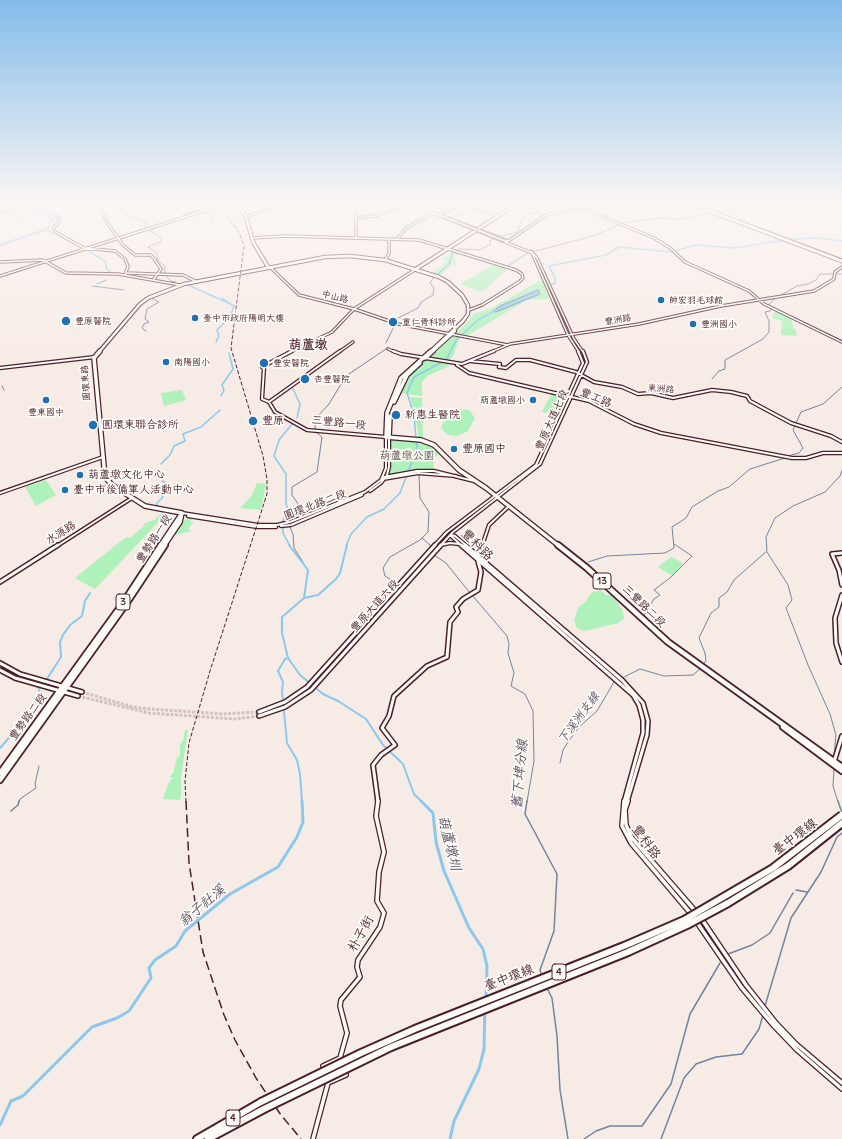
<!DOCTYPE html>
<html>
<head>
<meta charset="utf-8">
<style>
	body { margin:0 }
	canvas { display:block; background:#f7ebe6 }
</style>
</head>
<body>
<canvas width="842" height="1139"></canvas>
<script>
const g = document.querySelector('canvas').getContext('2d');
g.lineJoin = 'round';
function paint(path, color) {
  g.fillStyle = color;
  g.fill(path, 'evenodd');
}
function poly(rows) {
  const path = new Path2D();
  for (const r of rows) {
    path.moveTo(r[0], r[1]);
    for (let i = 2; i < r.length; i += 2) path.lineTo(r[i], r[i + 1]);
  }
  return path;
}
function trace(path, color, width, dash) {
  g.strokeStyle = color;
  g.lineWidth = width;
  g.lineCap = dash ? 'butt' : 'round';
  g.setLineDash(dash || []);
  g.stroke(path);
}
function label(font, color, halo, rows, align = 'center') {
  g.font = font + ' Delius,"LXGW WenKai TC",sans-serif';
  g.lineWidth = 3.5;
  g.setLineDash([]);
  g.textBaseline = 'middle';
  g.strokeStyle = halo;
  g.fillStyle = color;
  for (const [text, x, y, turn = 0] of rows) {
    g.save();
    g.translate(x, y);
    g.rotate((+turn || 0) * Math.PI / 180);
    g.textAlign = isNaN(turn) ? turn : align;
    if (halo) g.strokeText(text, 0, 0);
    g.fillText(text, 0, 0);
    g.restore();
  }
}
paint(poly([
	[453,250,460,252,454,259,457,264,452,265,440,276,433,273,446,261,441,259],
	[495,264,508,268,485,290,478,291,460,284],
	[539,281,543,281,549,299,527,300,470,334,460,337,453,356,448,361,427,358,451,336,460,337,453,335,469,321,473,314,490,309],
	[776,309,791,317,793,328,796,330,797,336,781,335,781,327,783,327,781,320,773,319,773,315],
	[425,359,448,363,449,366,427,376,422,382,422,396,400,393,407,376],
	[182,390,186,400,164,406,161,393],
	[552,393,566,397,557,415,542,412],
	[410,397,422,398,423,438,418,439,418,430],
	[455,409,469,410,475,418,468,431,457,436,448,435,441,428,448,412],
	[391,439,424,442,433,447,440,454,432,459,434,462,433,470,389,474,391,467],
	[46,480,56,495,36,506,25,487],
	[257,483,266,484,261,510,240,508,252,495],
	[161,514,165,515,95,589,75,578,117,544,127,537,130,538,145,525,143,524,154,520],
	[189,518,192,519,190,522,193,522,188,529,192,531,171,536,181,522],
	[671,557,683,563,673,576,658,567],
	[601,590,606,595,611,595,617,602,623,611,624,619,618,623,589,630,583,631,577,628,574,621,578,608,586,601,591,593],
	[185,730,188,730,181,778,181,798,179,800,163,799,168,784,173,777,169,777,173,773,177,757,180,756,180,744,183,741]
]), '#aef1bb');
const water = poly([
	[538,290,540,294,496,312,493,311,500,306,538,290]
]);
paint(water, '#8cc8ec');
trace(water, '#72849f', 1);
trace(poly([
	[114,204,120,207,124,214,146,223,145,228,162,238,160,242,148,247,157,253,157,259,165,266,164,274,171,281,176,282],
	[190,204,189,207,196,212],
	[354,204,357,207],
	[425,207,435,204],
	[297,208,299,204],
	[534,208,545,206,546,204],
	[543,211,556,206,592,204],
	[719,212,738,211,743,208],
	[0,213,10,213,19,218],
	[199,213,213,214,212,221],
	[531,214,539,212],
	[450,217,459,215,469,205],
	[498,237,518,232,522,219,535,210,527,204],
	[532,252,593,236,623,223,658,218,679,219,710,213],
	[508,266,529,252],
	[837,274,842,274],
	[437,275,449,264,453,252,459,249,480,250,491,244,489,241,495,238],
	[97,284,106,280],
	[92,286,124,290],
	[779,296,797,286,808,284,816,280,820,274,833,274],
	[146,331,142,328,144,324,149,322,145,319,147,309,159,302,151,298],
	[386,343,398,318,418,308,421,302,433,295,434,288,430,283,434,277],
	[712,379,719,371,725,369,725,360,763,339,769,332,769,321,765,312,770,311,772,308,769,304,776,298],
	[2,386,4,390],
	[315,429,316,418,329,404,346,376,386,349],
	[788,456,799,453,803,448,793,430,801,412,823,404,842,387],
	[288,522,298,504,292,495,292,487,317,472,322,437,316,432],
	[289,525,293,534,294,548,303,562],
	[422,538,430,545,433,552],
	[767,552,788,585,792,600,786,608,808,665,830,714,836,735,834,756],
	[434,555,446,563,470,593],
	[588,562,607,556,665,553,674,548,672,527,686,518,692,507,718,491,729,487,750,469,785,458],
	[397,583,385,576,383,568,390,557,420,540,428,532,429,512,420,498,419,475],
	[472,595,507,636,509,644,508,653,514,673,511,686,525,694,533,711,534,761,527,802],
	[643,617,654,599,660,595,654,590,671,577,692,556,674,544],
	[703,664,706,661,705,653,699,638,711,613,719,607,719,598,727,592,734,580,767,551,766,537,775,518,793,506,825,492,840,476,842,470],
	[560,763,563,750,568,742,579,727,597,711,614,682,640,669,664,676,693,675,700,669],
	[834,769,833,786,838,802],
	[19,802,20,799,36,788,35,784,39,766]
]), '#72849f', 1);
trace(poly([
	[527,801,525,814,557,874,554,931,540,970,542,976],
	[838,801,842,813],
	[11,811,18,805,19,801],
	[796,890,807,892],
	[728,954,752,945,770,933,793,893],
	[547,988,552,998,557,1036,560,1090,568,1139],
	[765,1006,791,918,821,872,837,837,842,833],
	[584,1139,596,1131,610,1126,642,1126,671,1084,690,1014,720,963],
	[661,1139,684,1078,696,1064,716,1057,742,1054,759,1029,763,1015]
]), '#72849f', 1.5);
trace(poly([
	[47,229,52,233],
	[89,251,106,262,106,268,111,273],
	[188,285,235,306],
	[551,285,555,283,555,278,549,266,606,255,619,247,671,252,696,245,735,248,791,239,816,238,842,241],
	[222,298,232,305],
	[216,342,219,336,217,330,230,317,234,306],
	[293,389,300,404,297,418],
	[221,396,224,390,222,385,233,369,229,353],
	[161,464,170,455,174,446,185,441,183,434,201,427,220,410],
	[157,506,157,503,163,497,156,490,167,483,162,481],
	[290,546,283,533,283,521,288,509,286,504,286,474,274,456,279,440,293,423],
	[346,546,351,534,367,517,384,509,400,493,417,449,414,415,407,393,414,377,446,360,457,339,478,320,496,310]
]), '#8cc8ec', 1.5);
trace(poly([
	[289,545,308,570,304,598,282,617,282,633,288,658,300,675,323,694,338,701,366,719,383,745,403,764,414,794,422,802],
	[304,598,318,595,336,579,340,573,347,545],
	[288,658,285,659,278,671,283,682,282,691,287,743,297,760,300,774,302,802],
	[0,748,22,723,38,698,40,692,38,687,47,679,61,657,60,642,63,635,70,625,82,616,85,601,90,593]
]), '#8cc8ec', 2);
trace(poly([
	[421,801,433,813,436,842,444,871,469,928,483,949,487,966,486,998],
	[0,1125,11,1101,23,1096,92,1027,117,1018,129,1011,151,978,149,968,155,960,176,946,185,931,230,894,278,867,297,837,303,822,302,801],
	[450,1139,454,1121,479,1069,484,1049,485,1003]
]), '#8cc8ec', 3);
trace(poly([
	[0,245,47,229,53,220,49,216,29,209,3,204]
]), '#8cc8ec', 2);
trace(poly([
	[199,211,222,204]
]), '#d4c2c1', 1.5, [1.5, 1]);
trace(poly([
	[82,692,133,707,150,709,223,714,259,712],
	[78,696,149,713,234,719,259,716]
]), '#d4c2c1', 3, [3, 1.5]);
const minorFar3 = poly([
	[21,204,38,207,57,216,60,220,54,228,55,232,84,248,115,251,125,259,128,266,125,275],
	[101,204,101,209,108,224,123,245,135,255,151,255,155,260,161,269,154,279],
	[221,204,228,204],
	[351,204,356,210,356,238],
	[410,204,532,253,568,335,579,352],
	[459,204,471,206,498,216],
	[506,204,513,206],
	[579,204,599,215,654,238,670,248,685,262,749,291,764,304,842,342],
	[623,204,638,204],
	[736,204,742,204],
	[0,211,22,204],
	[438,214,508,241],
	[439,214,451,210,459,204],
	[184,216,199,211],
	[248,216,284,204],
	[356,218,375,216,407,204],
	[252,238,285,236,419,240,516,270,522,274,523,278,519,282,482,305,469,310],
	[397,239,406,228,434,213],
	[507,242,546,215,599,204],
	[531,251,537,258,574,339,583,352],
	[385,260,389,254,389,239],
	[0,262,43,260,66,273,118,274,180,285],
	[270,267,299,295,354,309,398,324,508,345],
	[127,273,183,275,197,282],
	[0,276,185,217],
	[388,349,395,352],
	[290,352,332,332,354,309,416,269],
	[339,352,353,342],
	[491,352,510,344,639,324,721,306,814,291,834,279,835,272,842,267]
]);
const minorFar2 = poly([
	[393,351,401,354,462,364,494,351],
	[470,361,500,364,499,367,506,368,516,360,530,360,576,372,594,382,622,387,638,394,651,393,673,398,712,390,731,392,747,396,750,401,791,423,831,436,842,442],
	[457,365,469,373,589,401,634,424,661,433,792,458,806,458,823,453,842,453],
	[0,368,95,357],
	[269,402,262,399,264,368,262,367,292,351],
	[269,402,340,351],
	[384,477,417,471,434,471,474,481],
	[383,479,418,473,456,476],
	[370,491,381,483,387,475,389,467,389,437],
	[0,493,103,457],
	[182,513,258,525,277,525,290,522,365,492,381,480,386,468,386,437,307,430,275,412,269,402],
	[188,516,257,527,276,527],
	[281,526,291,525,362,495],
	[450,535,462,546],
	[451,535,455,536,467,546],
	[441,545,450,543,459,544],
	[57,546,132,498],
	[434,546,447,532,536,465,583,363,578,351],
	[440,546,453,532,540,464,587,362,583,351],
	[482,546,489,525,509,506]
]);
const minorFar1 = poly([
	[461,545,633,695,639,705,643,720,643,733,624,802],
	[465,545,622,680,643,703,648,721,647,735,627,802],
	[842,553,832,554,839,570,842,585],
	[478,556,482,545],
	[0,582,58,545],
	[842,595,835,618,836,643,842,662],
	[0,663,20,674,82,692],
	[0,670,15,678,78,696],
	[259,712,285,702,307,687,435,545],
	[259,716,285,707,311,690,441,545],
	[834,762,842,736],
	[378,802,373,765,381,755,395,745,382,728,389,716,394,696,427,666,447,657,450,622,458,612,456,607,463,599,478,590,481,572,478,561]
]);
const minor = poly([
	[624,801,622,826,631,843,692,915],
	[628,801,625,810,626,825,632,838,697,913],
	[701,918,746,985,776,1023,796,1044,842,1083],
	[696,921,742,988,774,1026,797,1050,842,1089],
	[326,1078,323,1066,340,1058],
	[328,1083,346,1075,340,1058,347,1033,340,1006,341,1000,360,977,357,967,358,960,380,927,384,913,377,901,379,872,384,852,376,816,378,801],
	[313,1139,328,1083]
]);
const majorFar2 = poly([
	[237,204,246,217,253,242,268,267],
	[416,269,517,204],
	[99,352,140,304,148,298,184,284,325,257,350,256,385,260,439,277,448,282,462,295,468,305,468,314,463,321,430,352],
	[432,352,455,331]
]);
const majorFar1 = poly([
	[100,351,94,358,105,477,112,485,145,506,182,513],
	[431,351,401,378,387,413,386,437,421,440,434,445,459,470,486,488,559,546],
	[425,358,433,351],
	[394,402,407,375,420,363],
	[389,437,390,416],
	[160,546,182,513],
	[164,546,180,522,182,513]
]);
const major = poly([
	[558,545,587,568,668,642,842,767],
	[783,727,842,771],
	[0,773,123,603,161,545],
	[0,780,126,604,165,545]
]);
const highwayFar1 = poly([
	[691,204,842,261]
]);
const highway = poly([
	[197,1139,261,1102],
	[208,1139,264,1109]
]);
trace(minorFar3, '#4a1f2b', 3.5);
trace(minorFar2, '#4a1f2b', 4.5);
trace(minorFar1, '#4a1f2b', 6);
trace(minor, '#4a1f2b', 6);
trace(majorFar2, '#4a1f2b', 4.5);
trace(majorFar1, '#4a1f2b', 6);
trace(major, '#4a1f2b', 8);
trace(highwayFar1, '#4a1f2b', 5);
trace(highway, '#4a1f2b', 10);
trace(minorFar3, '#fdfcf7', 1.5);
trace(minorFar2, '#fdfcf7', 2);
trace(minorFar1, '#fdfcf7', 3);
trace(minor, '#fdfcf7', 3.5);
trace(majorFar2, '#fdfcf7', 2.5);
trace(majorFar1, '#fdfcf7', 3.5);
trace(major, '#fdfcf7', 4.5);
trace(highwayFar1, '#fdfcf7', 3);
trace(highway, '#fdfcf7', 6);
trace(poly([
	[186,802,185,781,189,743,210,671,267,494,267,479,263,456,231,348,244,246,239,232,218,204]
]), '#4a1f2b', 1, [4, 2]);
trace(poly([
	[186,801,189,863,203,952,224,1015,235,1040,256,1078,281,1115,301,1139]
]), '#4a1f2b', 1.5, [9, 4.5]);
const minorBridge = poly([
	[442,216,505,241],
	[185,217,225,204]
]);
const highwayBridge = poly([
	[261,1102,361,1053,415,1029,624,946,684,920,773,868,842,815],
	[264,1109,391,1047,628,952,687,925,728,903,788,866,842,823]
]);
trace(minorBridge, '#4a1f2b', 3.5, []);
trace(highwayBridge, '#4a1f2b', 10, []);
trace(minorBridge, '#fdfcf7', 1.5);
trace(highwayBridge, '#fdfcf7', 6);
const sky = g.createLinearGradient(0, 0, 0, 363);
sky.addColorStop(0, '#83bcea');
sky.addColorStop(0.56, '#fbf6f4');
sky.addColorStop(1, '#fbf6f400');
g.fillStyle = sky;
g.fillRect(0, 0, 842, 363);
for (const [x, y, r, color] of [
	[661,300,4,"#1f6fb2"],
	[195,318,4,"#1f6fb2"],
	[66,321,5,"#1f6fb2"],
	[393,322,5,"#1f6fb2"],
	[693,324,4,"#1f6fb2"],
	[166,362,4,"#1f6fb2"],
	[264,363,5,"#1f6fb2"],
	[305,379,5,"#1f6fb2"],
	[46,400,4,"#1f6fb2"],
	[533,400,4,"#1f6fb2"],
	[396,415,5,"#1f6fb2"],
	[253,421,5,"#1f6fb2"],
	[93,425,5,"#1f6fb2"],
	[454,449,4,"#1f6fb2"],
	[80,475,4,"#1f6fb2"],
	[65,490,4,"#1f6fb2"]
]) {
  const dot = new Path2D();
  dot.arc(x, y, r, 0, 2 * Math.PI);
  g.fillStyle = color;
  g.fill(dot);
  trace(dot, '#fdfcf7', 1.5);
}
label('9px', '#4a1f2b', '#fdfcf7', [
	["中山路",335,297,14],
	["豐洲路",618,320,-9],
	["圓環東路",86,383,-94],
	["東洲路",661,389,5]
]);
label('9px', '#4a1f2b', '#fdfcf7', [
	["帥宏羽毛球館",669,300],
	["臺中市政府陽明大樓",203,318],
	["豐原醫院",75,321],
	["重仁骨科診所",402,322],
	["豐洲國小",701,324],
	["南陽國小",174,362],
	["豐安醫院",273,363],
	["杏豐醫院",314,379],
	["葫蘆墩國小",525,400,"right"],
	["豐東國中",46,412,"center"]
], 'left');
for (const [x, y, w] of [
	[602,581,18],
	[123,602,14],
	[559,972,14],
	[233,1118,14]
]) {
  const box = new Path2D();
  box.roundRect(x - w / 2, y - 8, w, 16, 3);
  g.fillStyle = '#fdfcf7';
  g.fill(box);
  trace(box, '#4a1f2b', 1);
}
label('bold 10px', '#4a1f2b', null, [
	["13",602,581],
	["3",123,602],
	["4",559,972],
	["4",233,1118]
]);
label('11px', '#4a1f2b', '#fdfcf7', [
	["豐工路",596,398,23],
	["豐原大道七段",552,420,-66],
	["三豐路一段",339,423,6],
	["圓環北路二段",315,505,-21],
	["水源路",61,533,-33],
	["豐勢路一段",154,539,-57],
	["豐原大道六段",375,606,-48],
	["三豐路二段",644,606,44],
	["豐勢路二段",28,717,-54]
]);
label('11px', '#4a1f2b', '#fdfcf7', [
	["新惠生醫院",405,415],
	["豐原",262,421],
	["圓環東聯合診所",102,425],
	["豐原國中",462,449],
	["葫蘆墩文化中心",88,475],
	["臺中市後備軍人活動中心",73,490]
], 'left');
label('11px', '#63544f', '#fdfcf7', [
	["葫蘆墩公園",407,456]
]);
label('italic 12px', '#5e5265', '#fdfcf7', [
	["下溪洲支線",579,718,-53]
]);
label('bold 13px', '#4a1f2b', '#fdfcf7', [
	["葫蘆墩",308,345]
]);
label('13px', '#4a1f2b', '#fdfcf7', [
	["豐科路",477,545,44],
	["臺中環線",795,837,-37],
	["豐科路",646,842,54],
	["朴子街",361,934,-61],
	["臺中環線",509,978,-21]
]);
label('italic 14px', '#5e5265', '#fdfcf7', [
	["舊下埤分線",520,774,-85],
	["葫蘆墩圳",449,843,76],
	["翁子社溪",202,906,-40]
]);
</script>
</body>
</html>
